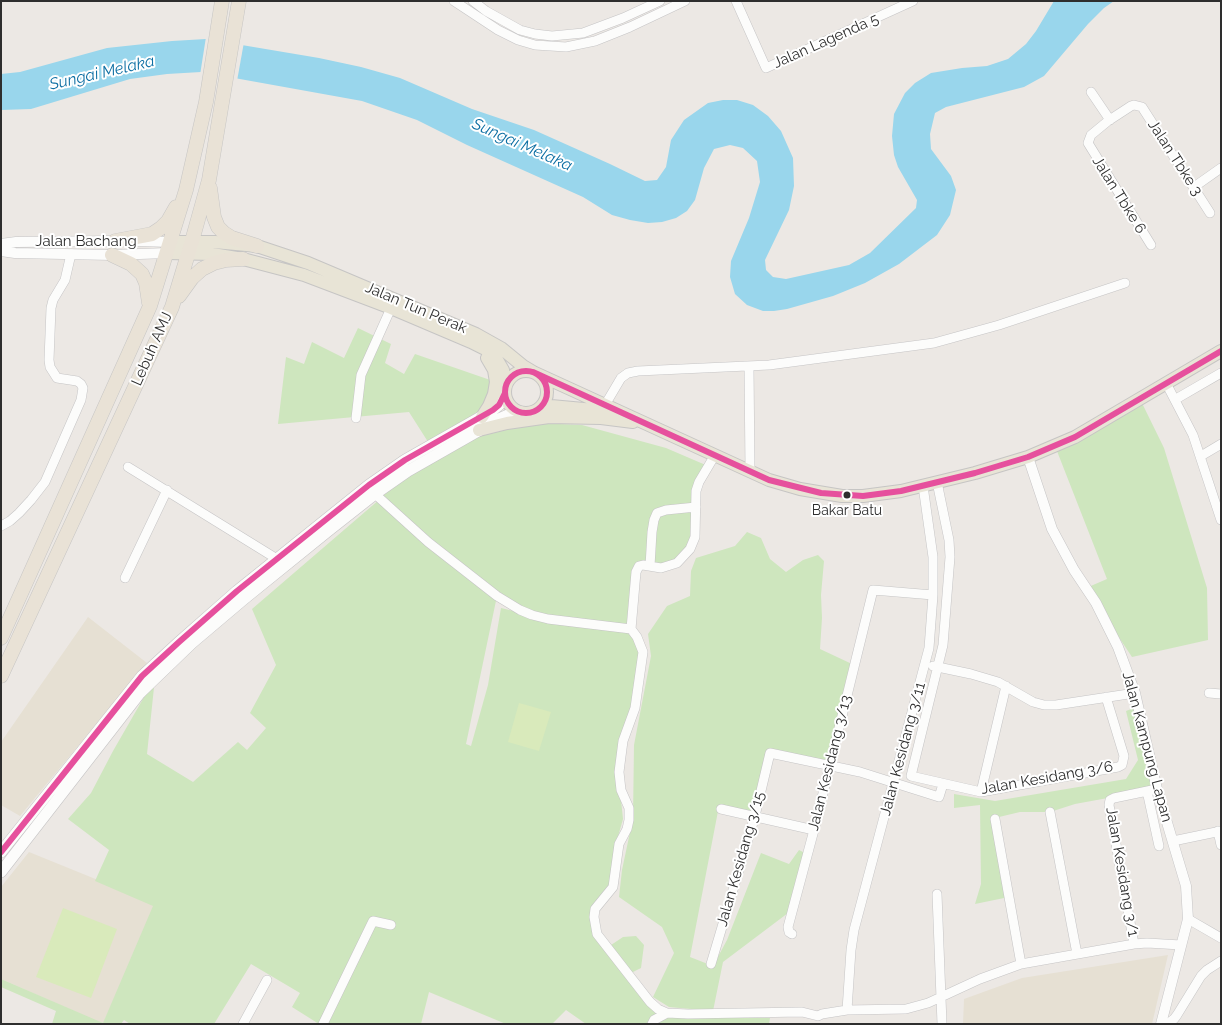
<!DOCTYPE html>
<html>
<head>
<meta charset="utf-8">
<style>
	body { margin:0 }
	#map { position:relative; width:1222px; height:1025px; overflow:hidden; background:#ece8e4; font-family:Raleway,sans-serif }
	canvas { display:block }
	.frame { position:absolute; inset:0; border:2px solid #2e2e2e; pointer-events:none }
</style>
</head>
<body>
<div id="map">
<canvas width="1222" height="1025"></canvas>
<div class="frame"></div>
</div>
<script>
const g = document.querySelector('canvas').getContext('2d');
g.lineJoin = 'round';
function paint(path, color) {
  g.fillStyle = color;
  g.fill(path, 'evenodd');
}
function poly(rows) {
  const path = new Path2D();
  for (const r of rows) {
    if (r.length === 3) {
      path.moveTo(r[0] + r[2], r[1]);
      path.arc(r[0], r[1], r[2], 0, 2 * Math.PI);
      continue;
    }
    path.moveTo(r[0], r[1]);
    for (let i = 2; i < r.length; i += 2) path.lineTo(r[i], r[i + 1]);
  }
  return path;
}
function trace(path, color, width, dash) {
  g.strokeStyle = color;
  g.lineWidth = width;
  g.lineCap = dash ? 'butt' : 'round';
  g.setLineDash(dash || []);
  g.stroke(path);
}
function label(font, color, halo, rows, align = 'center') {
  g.font = font + ' Raleway,sans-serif';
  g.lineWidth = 4;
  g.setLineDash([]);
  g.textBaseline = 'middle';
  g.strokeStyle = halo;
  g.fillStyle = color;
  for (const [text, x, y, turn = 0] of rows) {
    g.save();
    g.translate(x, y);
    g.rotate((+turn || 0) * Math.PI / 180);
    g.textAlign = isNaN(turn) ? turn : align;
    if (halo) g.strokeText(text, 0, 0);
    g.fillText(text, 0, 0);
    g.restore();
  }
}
paint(poly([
	[88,617,147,663,20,816,1,805,1,742],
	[29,852,157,904,103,1024,1,979,1,887],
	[1168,955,1152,1024,963,1024,964,999,1022,978]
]), '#e6e0d3');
paint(poly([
	[358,328,391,344,385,363,404,374,415,354,496,382,495,421,582,425,666,448,708,466,696,491,690,549,667,566,650,566,636,572,631,629,643,652,635,708,623,741,621,800,623,819,615,847,610,892,594,917,608,947,623,937,636,936,644,945,641,968,629,974,663,1016,770,1018,769,1024,586,1024,566,1010,552,1024,506,1024,429,992,421,1024,319,1024,292,1007,300,993,251,964,214,1024,130,1024,124,1020,121,1024,52,1024,56,1011,1,987,1,979,103,1023,153,906,95,881,109,850,68,819,91,793,113,751,155,678,147,754,193,782,238,742,247,750,266,728,250,713,276,665,252,609,380,499,430,445,409,412,278,424,286,357,304,364,312,342,344,358],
	[497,596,530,615,501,608,488,685,471,746,466,744],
	[1140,399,1164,448,1207,588,1208,640,1132,657,1086,588,1107,579,1055,446],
	[747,532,761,538,770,559,786,572,803,560,818,555,824,561,821,595,822,618,820,649,852,664,827,761,770,751,752,811,719,806,690,957,713,966,727,940,761,853,789,864,799,850,807,854,788,913,723,962,713,1011,669,1007,653,997,674,953,662,927,619,897,622,870,633,818,634,745,651,656,648,634,667,606,690,596,691,571,696,558,735,546],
	[1139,706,1157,789,1075,804,1050,812,1020,812,999,817,1009,897,975,904,981,884,980,805,954,808,954,794,995,801,1126,779,1138,760,1126,711]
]), '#cee6be');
paint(poly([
	[519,703,551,712,539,751,508,742],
	[63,908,117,929,91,998,36,977]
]), '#d9eabb');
paint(poly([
	[1054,1,1114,1,1104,8,1088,24,1044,76,1024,87,946,107,935,113,930,134,931,149,951,176,956,190,950,215,937,235,899,264,865,283,833,296,787,309,774,311,763,311,747,305,735,294,730,277,731,261,749,218,760,182,757,161,743,148,730,145,714,149,704,168,695,200,687,211,676,218,662,222,648,223,630,220,612,215,583,197,467,145,417,120,362,101,201,72,167,74,130,79,31,109,1,110,1,74,20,72,107,48,172,41,206,39,319,58,361,67,400,78,472,109,534,130,610,164,645,181,657,180,666,167,671,140,684,120,708,103,723,100,737,100,753,105,768,116,781,131,793,158,794,186,789,210,765,260,766,270,773,277,786,279,849,265,870,253,916,208,917,200,898,167,894,155,892,136,894,114,905,93,915,83,931,73,962,68,987,66,1008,59,1026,44,1036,31]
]), '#99d6ec');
paint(poly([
	[206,37,244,42,237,81,200,75]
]), '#ece8e4');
const minor = poly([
	[454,1,498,30,518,40,535,45,566,47,595,41,630,27,685,1],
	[473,1,486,11,520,30,535,34,552,36,583,33,623,18,660,1],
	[736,1,766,68,913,1],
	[1091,92,1110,120],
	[1194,187,1221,168],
	[1151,245,1088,143,1091,135,1108,121,1131,106,1134,105,1142,107,1210,213],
	[749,366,750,471],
	[1166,383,1193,435,1221,520],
	[1176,399,1221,373],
	[605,405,621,378,628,373,638,371,769,365,934,343,999,325,1125,283],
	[356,418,361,375,391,308],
	[715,455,699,482,696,491,695,537,690,549,677,563,661,568,643,565,639,566,636,572,631,629,637,637,643,652,635,708,623,741,619,772,621,790,629,808,629,820,627,829,619,844,613,887,595,909,594,917,597,934,650,1002,658,1009,667,1013,688,1014,802,1012,818,1016,822,1014,847,1010,906,1009,928,1003,980,979,1021,964,1134,944,1147,943,1181,945],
	[1201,456,1221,444],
	[128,467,277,559],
	[937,482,949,540,950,557,943,645,911,776,981,792,1118,767,1122,765,1124,756,1106,697],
	[375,494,428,542,497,596,520,610,532,615,548,619,631,629],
	[1,526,10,521,19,513,31,500,45,482,81,400,83,388,81,384,77,381,57,378,50,367,49,360,51,308,53,300,65,280,71,254],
	[650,566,652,532,654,520,657,513,666,510,696,507],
	[125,578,167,490],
	[933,666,971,674,998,682,1033,702,1044,705,1056,705,1135,693],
	[1209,693,1221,694],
	[1147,791,1159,846],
	[981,792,1006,686],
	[721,809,814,830],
	[1050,812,1077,954],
	[995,819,1021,964],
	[1218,831,1221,845],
	[1173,841,1221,831],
	[937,894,942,1024],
	[1188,919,1221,938],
	[792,934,789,932,788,927,814,830,873,590,933,595],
	[1134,944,1109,805,1110,800,1114,798,1157,789],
	[711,964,755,816,770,753,860,772,939,797,943,784],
	[847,1010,851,950,854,930,929,648,933,595,933,557,923,486],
	[243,1024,267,980],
	[323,1024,373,921,391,925],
	[652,1024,654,1020,667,1013],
	[1167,1024,1174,1019,1177,1015,1201,976,1207,970,1221,961]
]);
const tertiary = poly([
	[137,241,171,242],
	[1,244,16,242,120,241],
	[1,251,15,253,112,255,167,253],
	[1028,457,1052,529,1074,570,1096,603,1118,647,1135,693,1157,789,1186,886,1188,919,1161,1024]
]);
const secondary = poly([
	[1,852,142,676,179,642,237,591,369,485,405,460,493,410,499,405,505,393],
	[1,872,140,693,192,643,244,599,328,531,375,494,408,471,501,418,510,414,521,412]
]);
const primary = poly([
	[171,242,215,242,257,246,308,263,476,334,501,348,523,366,533,372,769,480,800,489,842,496,863,496,901,491,975,473,1028,457,1075,437,1221,351],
	[167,253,212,254,243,259,304,275,391,308,471,342,489,351,496,358,503,370,505,389],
	[526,392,21],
	[540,408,551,406,605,411],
	[482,417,489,406,494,394,496,382,494,370,487,358],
	[479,430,507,423,549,417,601,418,633,422]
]);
const trunk = poly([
	[210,188,214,217,218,227,224,233,232,238,257,246],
	[115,241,152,234,161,228,168,221,176,207],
	[112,255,131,264,142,274,146,283,149,303],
	[179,296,192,278,202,269,214,263,226,260,243,259],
	[1,638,150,306,186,190,206,102,222,1],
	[1,676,172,307,192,241,209,180,239,1]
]);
trace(minor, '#c5c4c5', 10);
trace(tertiary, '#c5c4c5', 11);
trace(secondary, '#c5c4c5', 12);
trace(primary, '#c6c5c4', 14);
trace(trunk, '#c6c5c4', 15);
trace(minor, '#fcfcfb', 9);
trace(tertiary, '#fcfcfb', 10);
trace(secondary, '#fcfcfb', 11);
trace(primary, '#e8e4d6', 12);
trace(trunk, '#e9e2d6', 14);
trace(poly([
	[526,392,21],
	[533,372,769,480,821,493,863,496,901,491,975,473,1028,457,1075,437,1221,351],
	[1,852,142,676,179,642,237,591,369,485,405,460,493,410,499,405,505,393]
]), '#e6509d', 6);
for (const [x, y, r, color] of [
	[847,495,4.5,"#2e2e2e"]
]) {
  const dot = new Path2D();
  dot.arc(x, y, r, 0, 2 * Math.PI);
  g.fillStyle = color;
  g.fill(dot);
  trace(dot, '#fff', 2);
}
label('14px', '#2e2e2e', '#fff', [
	["Bakar Batu",847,511]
]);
label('15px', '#2e2e2e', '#fff', [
	["Jalan Lagenda 5",826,41,-24],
	["Jalan Tbke 3",1175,158,57],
	["Jalan Tbke 6",1119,195,58],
	["Jalan Bachang",86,241],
	["Jalan Tun Perak",416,308,23],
	["Lebuh AMJ",152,349,-66],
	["Jalan Kampung Lapan",1147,747,75],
	["Jalan Kesidang 3/11",903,749,-75],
	["Jalan Kesidang 3/13",830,763,-76],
	["Jalan Kesidang 3/6",1047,778,-10],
	["Jalan Kesidang 3/15",741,859,-74],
	["Jalan Kesidang 3/1",1122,872,80]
]);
label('italic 16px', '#0d6fa3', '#fff', [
	["Sungai Melaka",102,73,-13],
	["Sungai Melaka",522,145,24]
]);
</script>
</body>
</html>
